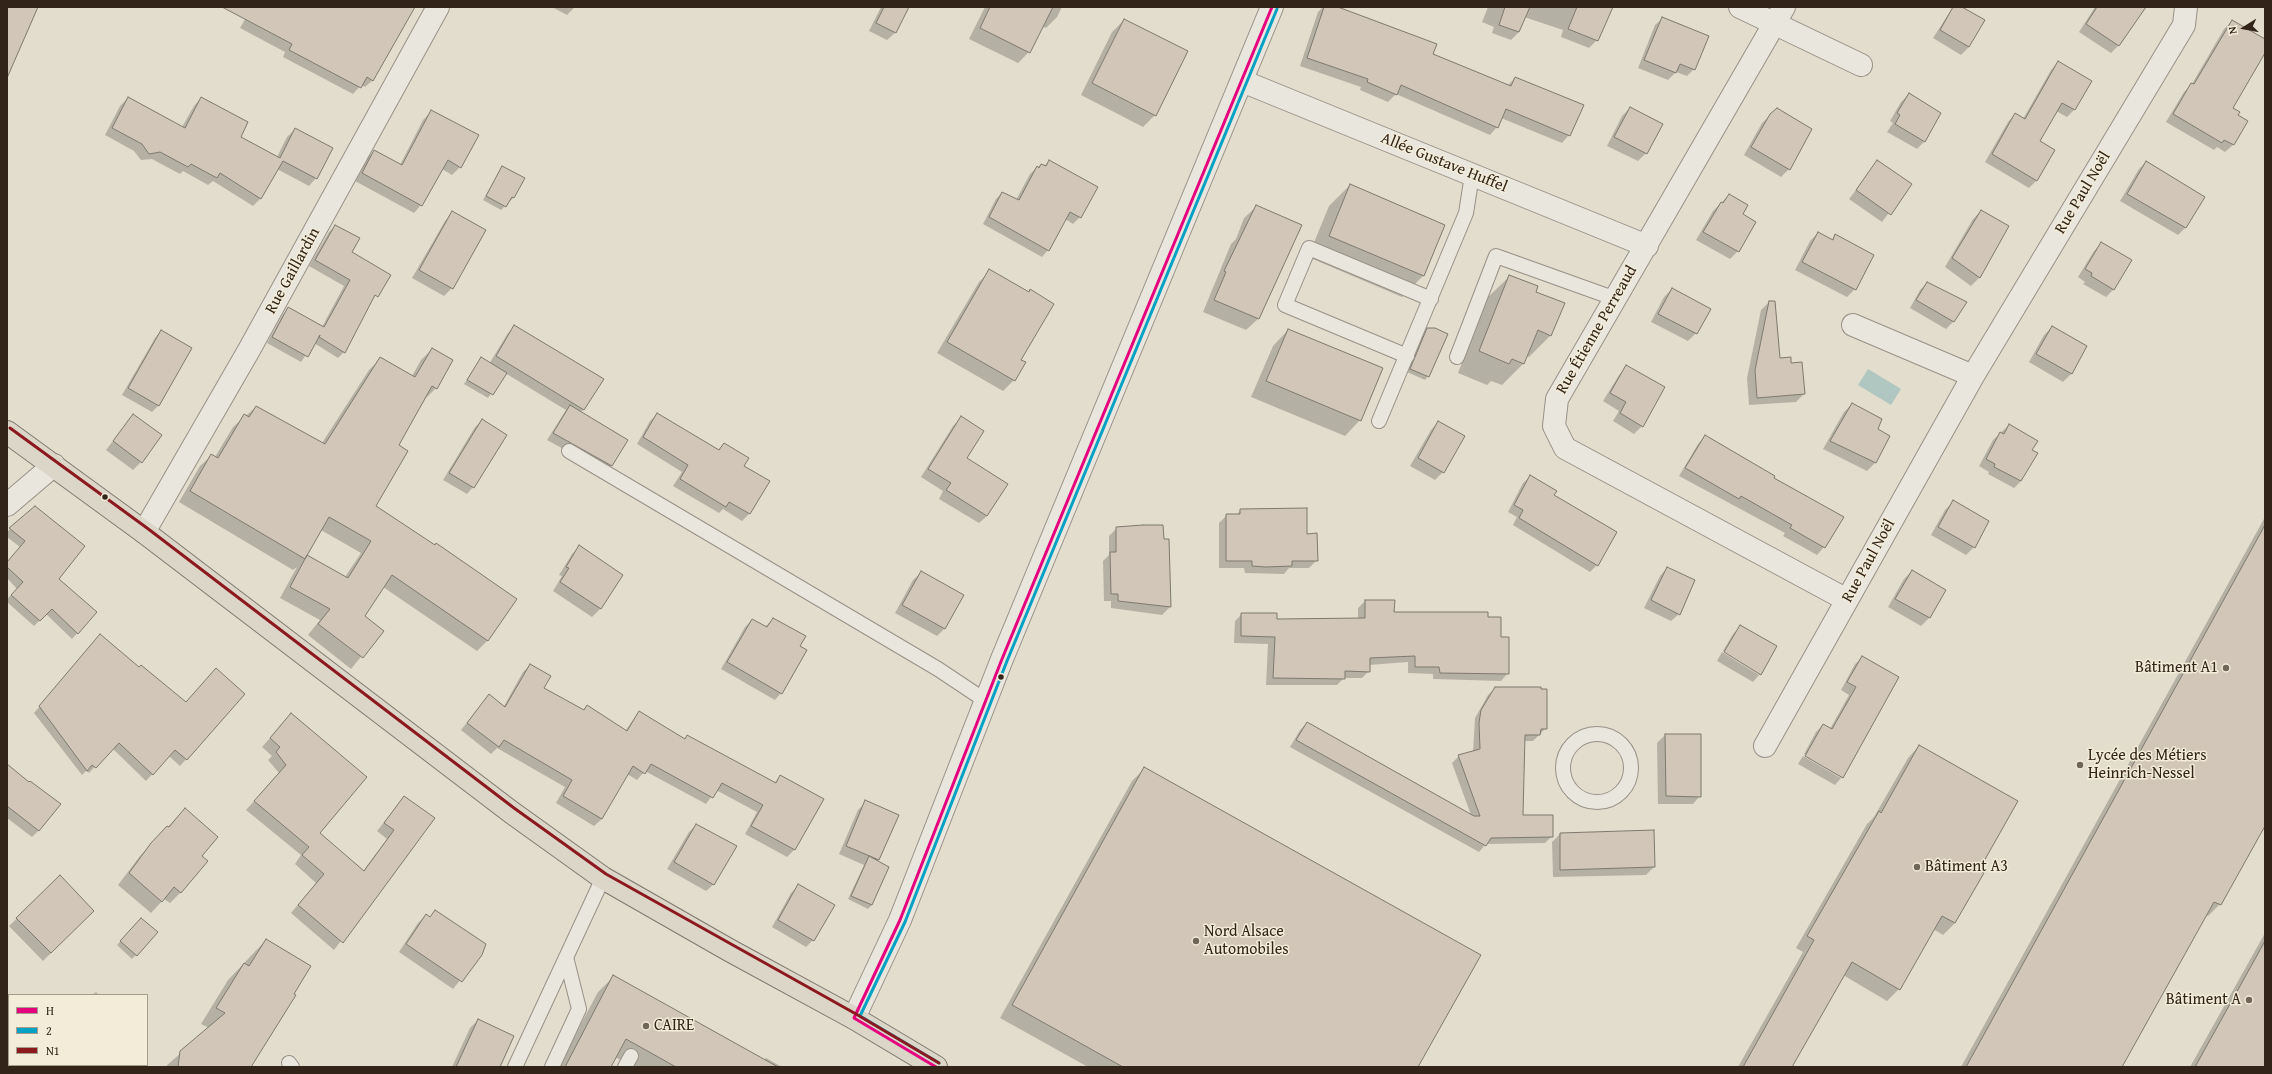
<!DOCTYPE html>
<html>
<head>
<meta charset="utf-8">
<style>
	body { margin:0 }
	#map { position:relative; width:2272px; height:1074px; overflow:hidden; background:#e3ddcd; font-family:"Gentium Book Plus",serif }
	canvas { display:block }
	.frame { position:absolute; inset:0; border:8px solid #33241a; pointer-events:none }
	.legend { position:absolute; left:8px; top:994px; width:140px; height:72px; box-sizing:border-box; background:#f2ecd9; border:1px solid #a69c8d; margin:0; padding:5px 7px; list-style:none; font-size:12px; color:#33241a }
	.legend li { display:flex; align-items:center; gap:8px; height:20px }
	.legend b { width:20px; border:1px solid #a69c8d }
	.north { position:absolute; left:2224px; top:8px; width:40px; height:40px; -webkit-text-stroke:3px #f2ecd9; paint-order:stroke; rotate:259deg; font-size:11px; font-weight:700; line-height:16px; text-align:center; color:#33241a }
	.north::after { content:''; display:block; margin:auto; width:14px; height:18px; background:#33241a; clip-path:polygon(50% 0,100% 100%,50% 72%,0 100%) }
</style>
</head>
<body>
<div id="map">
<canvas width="2272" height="1074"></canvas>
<div class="frame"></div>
<ul class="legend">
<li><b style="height:5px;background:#e5007d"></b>H</li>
<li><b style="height:5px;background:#03a2c5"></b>2</li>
<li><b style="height:5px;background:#8c191e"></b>N1</li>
</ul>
<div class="north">N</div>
</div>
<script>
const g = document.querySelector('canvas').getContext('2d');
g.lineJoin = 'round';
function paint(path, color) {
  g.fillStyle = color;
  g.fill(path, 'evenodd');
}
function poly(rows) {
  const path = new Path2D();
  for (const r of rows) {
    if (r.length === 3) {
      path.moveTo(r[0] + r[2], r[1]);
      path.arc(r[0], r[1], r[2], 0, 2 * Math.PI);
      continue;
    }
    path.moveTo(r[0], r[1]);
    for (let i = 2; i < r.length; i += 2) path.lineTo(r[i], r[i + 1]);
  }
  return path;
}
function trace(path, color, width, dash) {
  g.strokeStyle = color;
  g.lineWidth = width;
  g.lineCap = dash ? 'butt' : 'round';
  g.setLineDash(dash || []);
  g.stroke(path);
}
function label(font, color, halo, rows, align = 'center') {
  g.font = font + ' "Gentium Book Plus",serif';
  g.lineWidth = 3;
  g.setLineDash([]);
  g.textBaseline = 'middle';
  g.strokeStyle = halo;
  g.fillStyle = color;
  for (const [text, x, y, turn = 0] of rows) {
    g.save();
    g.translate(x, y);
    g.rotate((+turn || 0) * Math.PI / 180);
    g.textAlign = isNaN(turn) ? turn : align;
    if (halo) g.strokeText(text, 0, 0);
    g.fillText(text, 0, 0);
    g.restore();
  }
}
paint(poly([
	[1868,369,1901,389,1891,405,1858,385]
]), '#afc7c0');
paint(poly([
	[252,7,414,7,373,80,365,87,361,85,353,94,283,57,285,52,240,28],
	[552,7,575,7,567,15],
	[881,7,908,7,895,33,887,40,869,31],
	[985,7,1062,7,1057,17,1046,28,1042,26,1029,52,1018,63,969,39],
	[1323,7,1334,7,1431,54,1508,85,1515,78,1569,135,1562,143,1501,118,1497,127,1490,135,1396,94,1388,102,1360,90,1361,87,1300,66,1318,12],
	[1488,7,1611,7,1597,40,1589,48,1561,37,1563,30,1524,17,1519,32,1511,40,1492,33,1494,27,1482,22],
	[1953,7,1960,7,1969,47,1961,55,1933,38],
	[2095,7,2140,7,2118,46,2111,53,2079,32],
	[1663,18,1694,69,1687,76,1676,72,1668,80,1638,68,1655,25],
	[1124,20,1155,115,1143,127,1081,95,1112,32],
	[2232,21,2265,40,2265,51,2232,108,2237,116,2246,121,2233,145,2225,152,2217,147,2214,150,2166,122,2184,92,2192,84,2224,29],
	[2058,62,2074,110,2067,117,2056,111,2038,141,2037,180,2029,188,1985,162,2008,122,2015,114,2023,119,2051,70],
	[1909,94,1925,141,1917,149,1887,132,1893,123,1890,121,1901,102],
	[128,98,182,127,194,106,201,98,239,137,277,157,287,137,295,129,316,178,309,186,277,169,260,199,253,206,213,181,208,185,183,171,180,174,152,159,141,160,134,151,105,135,120,106],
	[1630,108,1662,124,1646,153,1638,161,1607,146,1622,116],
	[1777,109,1789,169,1781,177,1744,155,1762,123],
	[431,112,460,167,452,175,442,169,421,205,414,213,355,181,366,159,374,151,400,165,423,120],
	[1049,161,1080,217,1073,224,1065,219,1048,250,1042,257,983,224,996,199,1002,193,1016,200,1030,174,1037,167,1041,165,1044,166],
	[1877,162,1910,185,1882,222,1849,199],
	[2146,162,2185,228,2178,235,2120,201,2139,169],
	[502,167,524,178,513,198,501,210,483,200],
	[1350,185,1444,225,1423,276,1402,297,1308,257,1329,206],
	[1729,195,1741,214,1738,251,1730,259,1696,240,1713,211],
	[1256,207,1258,319,1246,330,1203,312,1231,244,1236,239,1244,218],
	[1981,211,2008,226,1979,278,1971,286,1945,267,1973,219],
	[452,213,452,288,444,296,412,278,445,221],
	[335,226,350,253,389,275,371,302,344,352,338,358,314,343,301,362,267,343,283,314,289,308,322,327,344,286,309,266,329,232],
	[1818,233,1831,240,1835,236,1855,289,1847,297,1795,270,1810,241],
	[2102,243,2114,289,2106,297,2083,284,2085,282,2078,277,2094,251],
	[990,271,1020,360,1014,380,1003,391,937,353,979,282],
	[1510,276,1535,292,1550,336,1529,357,1527,356,1523,364,1502,385,1491,381,1487,385,1458,373,1488,297],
	[1927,283,1954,321,1946,329,1910,308,1920,290],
	[1672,289,1696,333,1688,341,1651,322,1664,297],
	[1769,302,1779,359,1790,364,1804,394,1796,402,1749,405,1747,378,1761,310],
	[515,326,584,409,581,412,612,465,605,472,547,440,566,410,505,373,488,398,464,384,481,358,489,364,508,333],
	[2052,327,2086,346,2071,374,2063,382,2029,362,2044,335],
	[1427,329,1428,376,1425,380,1407,372,1423,333],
	[1288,330,1360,420,1345,436,1251,397,1273,346],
	[161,331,191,348,158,406,152,412,122,395,155,338],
	[432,349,436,388,425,399,398,445,375,507,488,640,477,651,383,587,363,617,382,631,351,669,308,635,320,620,280,598,297,567,293,570,179,502,200,466,212,455,215,457,233,427,256,407,322,443,369,370,380,359,412,376,421,360],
	[321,530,361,553,345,577,307,557,304,559],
	[1627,367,1642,426,1634,434,1613,421,1619,411,1603,401,1619,375],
	[1852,404,1876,429,1889,437,1875,463,1867,471,1823,449,1844,412],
	[657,414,718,450,724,444,743,466,749,514,742,521,723,509,719,513,673,486,682,472,637,444,650,421],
	[133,415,141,462,133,470,106,450],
	[961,418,966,458,987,516,979,523,939,499,943,491,921,477,953,426],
	[482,421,473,487,467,494,443,480,475,427],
	[1438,422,1443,472,1435,480,1410,466,1431,430],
	[2009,425,2031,450,2021,481,2014,488,1988,474,1989,472,1979,466,1993,440],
	[1705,436,1773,478,1824,547,1817,555,1783,536,1785,533,1679,476,1698,444],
	[1530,477,1553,495,1597,565,1590,572,1513,525,1517,517,1508,512,1523,483],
	[1953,502,1974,547,1966,555,1931,535,1945,510],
	[35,508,57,579,96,612,72,639,46,614,34,626,7,602,7,599,17,589,7,578,7,563,20,547,7,537,7,532],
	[1241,510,1306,535,1317,560,1309,568,1289,568,1284,574,1245,573,1244,568,1219,568,1219,523,1227,515,1236,515],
	[2265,517,2265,823,2220,904,2208,916,2206,915,2121,1067,1961,1067],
	[1117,528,1168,540,1170,607,1162,615,1111,608,1111,601,1104,601,1103,561,1109,555,1109,536],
	[580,546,622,575,600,609,592,617,553,591,562,576,559,575,572,554],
	[1667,568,1679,614,1671,621,1644,608,1660,576],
	[1912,571,1945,591,1929,618,1921,626,1888,607,1904,579],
	[921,573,944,629,937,636,895,613,913,580],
	[1365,601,1393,613,1487,618,1500,638,1508,673,1501,681,1433,679,1433,674,1408,673,1408,662,1369,665,1369,671,1362,678,1344,678,1337,685,1266,685,1268,644,1234,643,1235,621,1242,614,1276,620,1358,619,1358,608],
	[773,619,798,647,781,693,775,700,721,669,745,627,752,620,765,627],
	[1741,626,1760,674,1753,682,1717,661,1722,652,1759,675,1759,672,1723,651,1733,634],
	[94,641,139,668,186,703,244,694,180,766,169,756,146,781,112,748,89,773,86,771,82,775,34,713],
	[1863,657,1842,777,1835,785,1798,764,1803,756,1841,778,1841,776,1804,754,1816,732,1823,725,1830,729,1849,695,1841,690,1855,664],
	[530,665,542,688,582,711,587,706,625,731,639,712,684,740,687,736,774,783,781,776,822,799,794,850,787,857,745,834,757,812,716,790,706,804,645,771,637,780,627,774,602,819,594,826,556,803,565,787,497,748,491,754,461,730,489,695,504,706,523,672],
	[1495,688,1546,728,1533,741,1523,741,1522,816,1552,836,1545,843,1486,844,1479,852,1290,747,1300,730,1307,723,1471,815,1452,763,1459,756,1473,752,1475,718,1488,695],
	[291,714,319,833,363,871,387,839,377,831,404,797,434,818,334,950,291,913,316,883,295,864,301,855,246,810,279,773,268,760,272,756,262,747],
	[1665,735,1700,796,1693,804,1658,804,1657,743],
	[1919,746,1977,870,1983,874,1955,923,1943,935,1933,929,1899,989,1887,1001,1843,975,1791,1067,1738,1067,1803,952,1796,948,1867,824,1874,817,1908,758],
	[7,765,39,830,32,837,7,818],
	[1144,769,1417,1067,1088,1067,1000,1018,1132,781],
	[866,802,898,816,876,862,888,868,872,905,868,909,848,899,864,865,839,854,858,810],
	[185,809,201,856,181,892,170,903,164,899,151,913,118,885,140,856],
	[696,825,714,884,706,891,667,869,689,832],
	[1653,831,1654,867,1646,875,1553,877,1552,842,1560,834],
	[60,876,93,911,43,961,9,926],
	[798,886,813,940,806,947,772,927,791,893],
	[435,911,481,954,453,989,399,952,418,923,426,915,429,918],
	[137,923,136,955,132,959,117,945],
	[2265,933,2265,1057,2259,1067,2190,1067],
	[266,940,250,1067,165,1067,209,1028,201,1024,228,980],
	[613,977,764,1060,766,1058,782,1067,633,1067,615,1057,610,1067,558,1067,598,992],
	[96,992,99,995,92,995],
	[478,1020,499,1067,452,1067,470,1028]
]), '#0003');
const building = poly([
	[7,7,38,7,7,78,7,7],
	[222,7,415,7,373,81,367,77,361,88,289,50,292,44,222,7],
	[884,7,909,7,896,33,876,23,884,7],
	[990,7,1053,7,1030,53,980,28,990,7],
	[1324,7,1338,7,1437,44,1433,54,1511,86,1515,77,1584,105,1570,136,1506,109,1498,128,1401,85,1397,95,1367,82,1368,79,1307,58,1324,7],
	[1505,7,1530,7,1519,32,1499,25,1505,7],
	[1577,7,1613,7,1598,41,1568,29,1577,7],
	[1953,7,1962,7,1985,20,1969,47,1940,30,1953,7],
	[2097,7,2146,7,2119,46,2086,24,2097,7],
	[1662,17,1709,36,1695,70,1680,64,1676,73,1644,60,1662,17],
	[1124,19,1188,51,1156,116,1092,83,1124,19],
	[2232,20,2265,39,2265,53,2233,108,2240,112,2238,115,2248,121,2234,145,2224,140,2222,143,2173,114,2191,83,2194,84,2232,20],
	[2058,61,2092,81,2075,110,2062,103,2040,141,2055,150,2037,181,1992,154,2015,113,2025,119,2058,61],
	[1909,93,1941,113,1925,142,1895,124,1900,115,1897,113,1909,93],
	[128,97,185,128,201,97,248,122,241,137,280,158,295,128,333,148,317,179,283,161,261,199,220,173,217,178,191,164,188,167,160,152,149,154,142,144,112,128,128,97],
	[1630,107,1663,124,1647,154,1614,137,1630,107],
	[1777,108,1812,129,1790,170,1751,147,1770,114,1777,108],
	[431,110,479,135,461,168,448,160,422,206,362,173,374,150,402,165,431,110],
	[1049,160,1098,187,1081,218,1070,212,1049,251,989,217,1002,192,1019,200,1037,166,1039,168,1041,164,1046,166,1049,160],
	[1877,160,1912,184,1891,215,1856,190,1877,160],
	[2146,161,2205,197,2186,228,2127,194,2146,161],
	[502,166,525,178,514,198,512,197,506,207,486,196,502,166],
	[1350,184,1445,225,1424,276,1329,236,1350,184],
	[1729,194,1748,205,1743,214,1756,222,1739,252,1703,232,1721,202,1723,203,1729,194],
	[1256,205,1302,225,1259,319,1214,300,1226,272,1224,271,1256,205],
	[1981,210,2009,226,1980,278,1952,258,1981,210],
	[452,211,486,230,453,289,419,270,452,211],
	[335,225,360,238,352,252,391,275,378,297,375,295,345,353,319,337,320,335,308,357,272,337,288,307,324,327,350,280,315,260,335,225],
	[1818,232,1833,240,1835,234,1874,255,1856,290,1802,262,1818,232],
	[2101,242,2132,260,2114,290,2091,276,2092,273,2085,269,2101,242],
	[989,269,1029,292,1030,289,1054,304,1021,360,1026,362,1015,381,947,342,989,269],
	[1509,275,1538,286,1536,292,1565,303,1551,336,1538,330,1524,364,1512,359,1509,364,1479,351,1509,275],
	[1927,282,1967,302,1954,322,1916,300,1927,282],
	[1672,288,1711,309,1697,334,1658,314,1672,288],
	[1769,301,1775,301,1780,358,1791,357,1791,363,1802,362,1805,394,1757,398,1755,370,1769,301],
	[514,325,604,379,584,410,496,356,514,325],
	[2052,326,2087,346,2072,374,2036,354,2052,326],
	[1427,328,1435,328,1448,334,1429,377,1410,369,1427,328],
	[1288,329,1383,368,1361,421,1266,381,1288,329],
	[161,330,192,348,159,406,128,388,161,330],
	[432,348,453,360,437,389,432,386,399,445,408,451,376,506,435,545,436,543,517,599,488,641,392,575,365,616,384,631,363,658,318,624,330,609,290,587,307,555,348,578,371,541,329,517,305,559,190,491,211,454,218,458,244,414,249,417,256,406,325,444,380,357,415,377,432,348],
	[481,357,507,373,493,395,467,380,481,357],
	[1626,365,1665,387,1643,427,1620,413,1626,402,1610,393,1626,365],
	[1852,403,1882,419,1878,429,1890,436,1876,463,1830,441,1852,403],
	[570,405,628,440,612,466,553,433,570,405],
	[657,413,719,450,724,443,749,458,744,466,770,481,750,514,729,502,726,507,680,479,688,465,643,437,657,413],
	[133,414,162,435,142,463,113,441,133,414],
	[961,416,984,431,967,458,1008,484,987,516,946,490,951,483,928,469,961,416],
	[482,419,507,435,474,488,449,473,482,419],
	[1438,421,1465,436,1444,473,1418,458,1438,421],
	[2009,424,2038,441,2032,450,2038,453,2021,481,1994,467,1995,464,1986,459,2000,432,2004,434,2009,424],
	[1705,435,1775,476,1774,478,1844,517,1825,548,1790,528,1792,525,1741,496,1739,499,1685,468,1705,435],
	[1530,475,1557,491,1554,495,1617,532,1598,566,1519,518,1523,510,1514,505,1530,475],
	[1953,500,1989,521,1975,548,1938,527,1953,500],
	[35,506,85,546,59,579,97,612,78,634,52,609,40,621,11,595,23,582,7,567,7,562,25,541,9,528,35,506],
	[1307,508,1307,534,1317,533,1318,561,1292,561,1292,566,1266,567,1252,566,1252,561,1226,561,1226,514,1240,514,1240,509,1307,508],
	[1143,525,1163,525,1164,539,1169,539,1171,607,1118,601,1118,594,1111,594,1110,552,1116,552,1116,527,1143,525],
	[2265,525,2265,826,2221,905,2214,902,2122,1067,1966,1067,2265,525],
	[579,545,623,575,601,609,560,582,569,568,566,567,579,545],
	[1667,567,1695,580,1680,615,1651,600,1667,567],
	[1912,570,1946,590,1930,618,1895,599,1912,570],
	[921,571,964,595,945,629,902,605,921,571],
	[1365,600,1395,600,1394,612,1488,612,1488,617,1501,617,1501,637,1509,637,1509,674,1440,673,1439,667,1415,667,1415,656,1370,658,1370,672,1345,671,1345,679,1273,678,1275,637,1241,636,1241,613,1277,613,1277,619,1365,618,1365,600],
	[773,618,806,636,800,646,807,650,782,694,727,662,752,619,767,627,773,618],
	[1740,625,1777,646,1761,675,1724,652,1740,625],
	[100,634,139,667,141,665,186,702,216,668,245,694,187,760,175,750,153,775,119,743,96,768,92,765,87,771,39,706,100,634],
	[1862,656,1899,677,1843,778,1805,756,1823,724,1832,729,1856,687,1847,682,1862,656],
	[530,664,551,676,544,688,584,710,587,705,627,731,639,711,685,739,687,735,776,783,780,775,824,799,795,850,751,826,763,805,722,783,713,798,651,764,645,774,633,766,602,819,563,796,572,780,504,740,499,747,467,723,489,694,505,707,530,664],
	[1495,687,1541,687,1541,689,1547,689,1547,729,1541,729,1540,735,1525,735,1523,815,1553,815,1553,837,1491,838,1486,846,1296,740,1307,722,1474,816,1480,816,1458,755,1480,749,1479,723,1481,710,1495,687],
	[291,713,367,777,320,833,364,871,394,830,384,823,404,796,435,818,343,943,298,905,324,874,302,855,309,847,254,801,286,765,276,752,280,747,270,738,291,713],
	[1665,734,1701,734,1701,797,1666,796,1665,734],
	[1919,745,2018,801,1979,870,1984,873,1955,923,1942,916,1900,990,1852,962,1792,1067,1743,1067,1814,940,1807,936,1879,811,1881,813,1919,745],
	[7,764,29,782,30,781,61,804,39,831,7,806,7,764],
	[1144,767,1481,955,1418,1067,1123,1067,1012,1005,1144,767],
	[865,800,899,815,879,860,846,846,865,800],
	[185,808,218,837,202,856,208,861,181,893,174,887,162,902,129,873,151,843,167,826,169,827,185,808],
	[696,824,737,846,714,885,674,862,696,824],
	[1654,830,1655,867,1560,870,1560,833,1654,830],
	[869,856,889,867,872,905,851,896,869,856],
	[60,875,94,911,51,953,16,918,60,875],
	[798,884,835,905,814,941,778,920,798,884],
	[435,910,486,944,482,955,462,982,406,944,426,914,430,917,435,910],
	[141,918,158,932,137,956,120,941,141,918],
	[266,939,311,966,294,994,296,995,251,1067,178,1067,180,1051,225,1013,216,1008,244,963,249,966,266,939],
	[2265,941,2265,1067,2195,1067,2265,941],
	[613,975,778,1067,676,1067,626,1039,611,1067,565,1067,613,975],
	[478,1019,514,1036,500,1067,456,1067,478,1019]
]);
paint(building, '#d1c6b8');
trace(building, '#7e786f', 1);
const service = poly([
	[1407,356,1285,305,1309,248,1431,299],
	[1457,357,1496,256,1616,299],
	[1379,421,1466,213,1472,175],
	[569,451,938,669,986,701],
	[1597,768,34],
	[289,1063,292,1067],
	[515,1067,603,878],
	[552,1067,579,1009,566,957],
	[625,1067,631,1056]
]);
const minor = poly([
	[1740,7,1861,65],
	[1784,7,1557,399,1554,426,1565,448,1847,600],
	[1242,81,1647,246],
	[1853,325,1973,376],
	[7,505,54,465],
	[144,532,249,350,438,7],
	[1765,746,1973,376,2184,25,2186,7],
	[854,1018,900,920,1002,659,1272,7]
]);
const primary = poly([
	[7,432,144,532,511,812,603,878,729,950,854,1018,936,1067]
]);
trace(service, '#979187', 16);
trace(minor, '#979187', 24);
trace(primary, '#7e786f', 24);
trace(service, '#e9e6de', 14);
trace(minor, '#e9e6de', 22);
trace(primary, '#dcd6c9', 22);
trace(poly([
	[936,1067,854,1018,900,920,1002,659,1272,7]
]), '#e5007d', 3);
trace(poly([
	[939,1063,860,1016,905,922,1007,661,1277,9]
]), '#03a2c5', 3);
trace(poly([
	[10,428,147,528,514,808,606,874,856,1014,939,1063]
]), '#8c191e', 3);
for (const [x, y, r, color] of [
	[105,497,3.5,"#33241a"],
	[2226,668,4,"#716559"],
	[1001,677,3.5,"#33241a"],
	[2080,765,4,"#716559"],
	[1917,867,4,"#716559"],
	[1196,941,4,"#716559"],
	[2249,1000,4,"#716559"],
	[646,1026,4,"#716559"]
]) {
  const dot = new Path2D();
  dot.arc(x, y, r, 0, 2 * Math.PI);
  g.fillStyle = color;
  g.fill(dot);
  trace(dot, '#f2ecd9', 1.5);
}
label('16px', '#33241a', '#f2ecd9', [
	["Allée Gustave Huffel",1444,163,22],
	["Rue Paul Noël",2083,193,-59],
	["Rue Gaillardin",293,271,-61],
	["Rue Étienne Perreaud",1597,330,-60],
	["Rue Paul Noël",1869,561,-61]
]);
label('16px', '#33241a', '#f2ecd9', [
	["Bâtiment A1",2218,668,"right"],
	["Lycée des Métiers",2088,756],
	["Heinrich-Nessel",2088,774],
	["Bâtiment A3",1925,867],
	["Nord Alsace",1204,932],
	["Automobiles",1204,950],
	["Bâtiment A",2241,1000,"right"],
	["CAIRE",654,1026]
], 'left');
</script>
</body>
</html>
